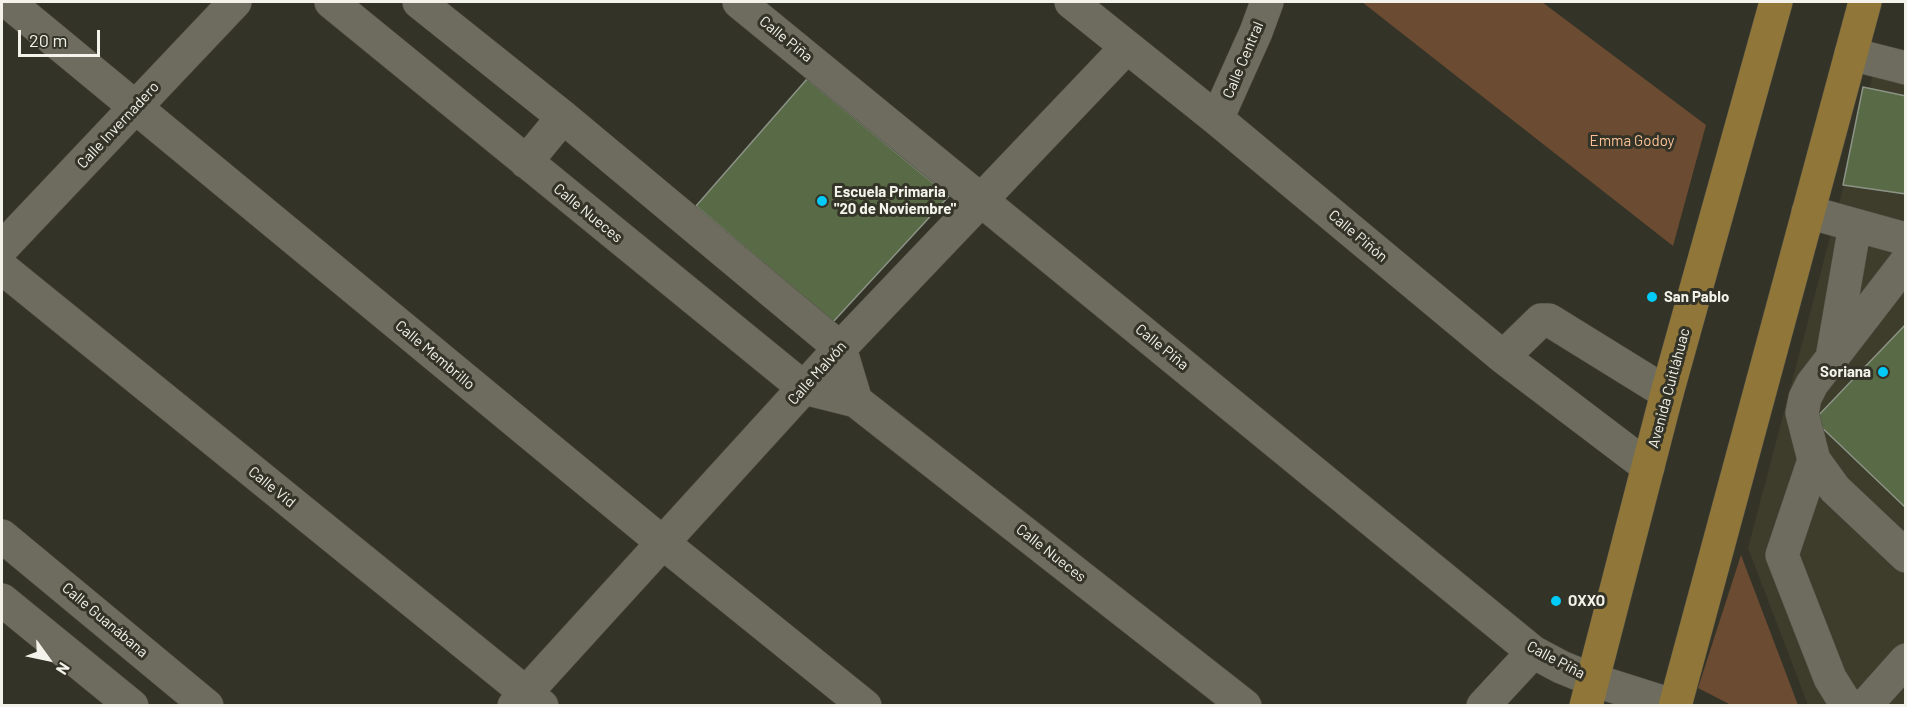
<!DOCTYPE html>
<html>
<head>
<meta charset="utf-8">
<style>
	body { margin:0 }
	#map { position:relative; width:1907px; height:707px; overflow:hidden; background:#343328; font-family:Barlow,sans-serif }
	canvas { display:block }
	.frame { position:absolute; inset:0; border:3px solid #f3f3eb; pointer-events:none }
	.north { position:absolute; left:18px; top:629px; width:60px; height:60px; -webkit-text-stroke:4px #343328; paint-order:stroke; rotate:123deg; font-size:16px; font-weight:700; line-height:24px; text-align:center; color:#f3f3eb }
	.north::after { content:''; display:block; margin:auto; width:21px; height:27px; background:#f3f3eb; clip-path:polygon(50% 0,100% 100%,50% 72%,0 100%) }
	.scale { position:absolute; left:18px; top:30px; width:82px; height:27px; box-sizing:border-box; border:3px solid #f3f3eb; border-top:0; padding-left:8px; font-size:18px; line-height:21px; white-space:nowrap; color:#f3f3eb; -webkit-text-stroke:4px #343328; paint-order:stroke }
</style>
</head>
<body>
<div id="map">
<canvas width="1907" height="707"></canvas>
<div class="frame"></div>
<div class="north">N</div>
<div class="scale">20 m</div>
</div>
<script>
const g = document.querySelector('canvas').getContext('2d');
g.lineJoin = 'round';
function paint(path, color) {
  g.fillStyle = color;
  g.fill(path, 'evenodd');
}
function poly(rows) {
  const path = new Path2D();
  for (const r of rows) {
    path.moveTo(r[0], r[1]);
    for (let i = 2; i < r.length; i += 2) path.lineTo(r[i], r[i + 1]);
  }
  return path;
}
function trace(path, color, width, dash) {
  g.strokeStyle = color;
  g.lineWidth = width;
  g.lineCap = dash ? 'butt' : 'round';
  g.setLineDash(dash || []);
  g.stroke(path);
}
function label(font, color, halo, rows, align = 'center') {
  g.font = font + ' Barlow,sans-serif';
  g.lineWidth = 6;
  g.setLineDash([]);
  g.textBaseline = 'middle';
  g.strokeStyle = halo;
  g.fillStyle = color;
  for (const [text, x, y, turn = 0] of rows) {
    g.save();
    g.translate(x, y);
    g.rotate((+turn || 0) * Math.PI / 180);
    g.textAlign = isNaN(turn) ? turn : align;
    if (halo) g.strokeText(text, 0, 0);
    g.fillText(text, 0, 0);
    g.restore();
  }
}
paint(poly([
	[1875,67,1905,75,1905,705,1808,705,1748,548]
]), '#3e3d2b');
paint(poly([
	[1362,2,1542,2,1706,125,1673,246],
	[1741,555,1798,705,1731,705,1698,688]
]), '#6b4b31');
const building = poly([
	[807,79,949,196,833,322,696,206,807,79],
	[1863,87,1906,96,1906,194,1843,185,1863,87],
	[1906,324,1906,508,1814,420,1906,324]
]);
paint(building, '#596a46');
trace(building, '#8c9386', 1.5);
const minor = poly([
	[8,2,663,543,865,706],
	[331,2,804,388,856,401,1245,706],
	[419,2,563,117,840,348,856,401],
	[739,2,1533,652,1561,667,1593,680,1675,706],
	[1071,2,1217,119,1503,357,1648,467],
	[1851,54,1906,68],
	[1217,119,1256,32,1267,2],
	[526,162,563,117],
	[1808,212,1906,239],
	[2,248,235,2],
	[1906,262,1812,384,1805,398,1802,413,1814,460,1835,489,1906,556],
	[2,268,542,706],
	[1833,352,1855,225],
	[1503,357,1541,320,1549,320,1667,393],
	[1814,460,1782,555,1830,678,1843,699,1850,706],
	[2,536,207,706],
	[2,600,132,706],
	[514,706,840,348,1127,47],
	[1483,706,1533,652],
	[1865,706,1906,660]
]);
const major = poly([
	[1586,706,1667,393,1776,2],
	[1675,706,1865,2]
]);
trace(minor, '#504f45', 34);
trace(major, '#504f45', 34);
trace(minor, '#6d6c5f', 33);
trace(major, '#907639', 33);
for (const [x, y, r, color] of [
	[822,201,6,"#02cbf9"],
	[1652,297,6,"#02cbf9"],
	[1883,372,6,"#02cbf9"],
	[1556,601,6,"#02cbf9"]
]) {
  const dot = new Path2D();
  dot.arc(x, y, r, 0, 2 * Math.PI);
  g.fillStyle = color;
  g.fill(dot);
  trace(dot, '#343328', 2);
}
label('15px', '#f3f3eb', '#343328', [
	["Calle Piña",786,39,39],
	["Calle Central",1243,60,-67],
	["Calle Invernadero",118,125,-47],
	["Calle Nueces",588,213,39],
	["Calle Piñón",1358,236,40],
	["Calle Piña",1162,347,39],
	["Calle Membrillo",435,355,40],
	["Calle Malvón",817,373,-48],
	["Avenida Cuitláhuac",1669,388,-75],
	["Calle Vid",272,487,39],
	["Calle Nueces",1051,553,38],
	["Calle Guanábana",105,620,40],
	["Calle Piña",1556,660,28]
]);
label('15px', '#fcc295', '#343328', [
	["Emma Godoy",1632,141]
]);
label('bold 15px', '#f3f3eb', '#343328', [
	["Escuela Primaria",834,192],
	["\"20 de Noviembre\"",834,209],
	["San Pablo",1664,297],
	["Soriana",1871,372,"right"],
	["OXXO",1568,601]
], 'left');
</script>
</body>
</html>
